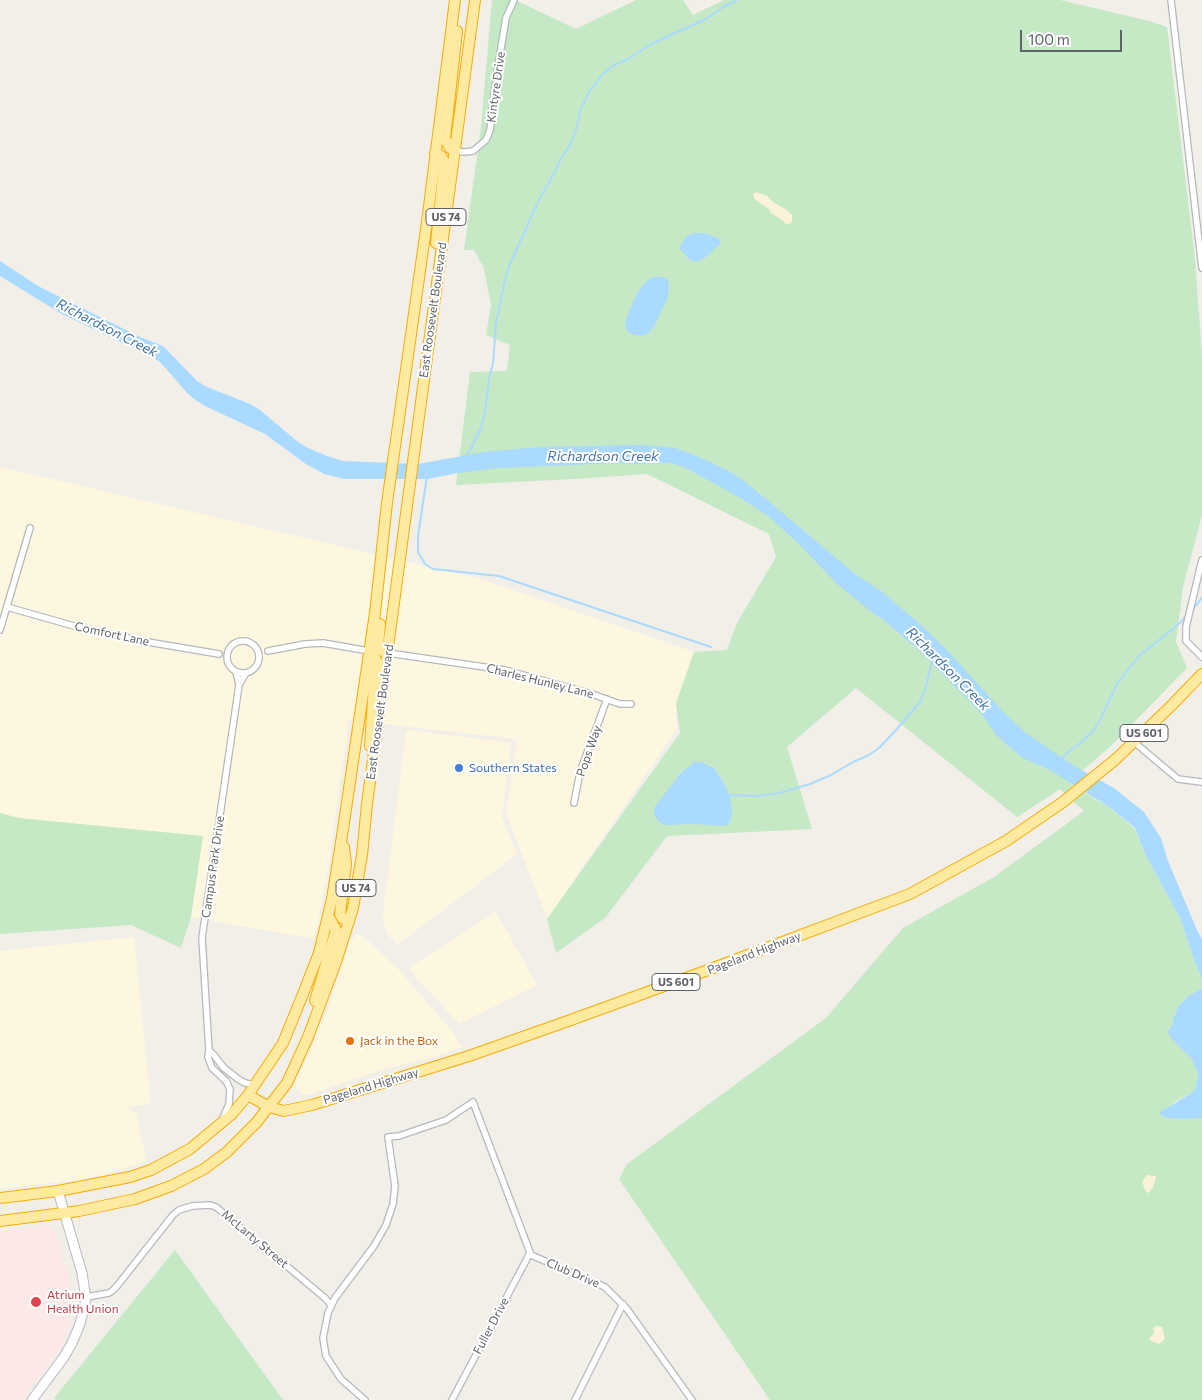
<!DOCTYPE html>
<html>
<head>
<meta charset="utf-8">
<style>
	body { margin:0 }
	#map { position:relative; width:1202px; height:1400px; overflow:hidden; background:#f1efe8; font-family:Commissioner,sans-serif }
	canvas { display:block }
	.scale { position:absolute; left:1020px; top:30px; width:102px; height:22px; box-sizing:border-box; border:2px solid #5f6368; border-top:0; padding-left:6px; font-size:15px; line-height:18px; white-space:nowrap; color:#5f6368; -webkit-text-stroke:4px #fff; paint-order:stroke }
</style>
</head>
<body>
<div id="map">
<canvas width="1202" height="1400"></canvas>
<div class="scale">100 m</div>
</div>
<script>
const g = document.querySelector('canvas').getContext('2d');
g.lineJoin = 'round';
function paint(path, color) {
  g.fillStyle = color;
  g.fill(path, 'evenodd');
}
function poly(rows) {
  const path = new Path2D();
  for (const r of rows) {
    if (r.length === 3) {
      path.moveTo(r[0] + r[2], r[1]);
      path.arc(r[0], r[1], r[2], 0, 2 * Math.PI);
      continue;
    }
    path.moveTo(r[0], r[1]);
    for (let i = 2; i < r.length; i += 2) path.lineTo(r[i], r[i + 1]);
  }
  return path;
}
function trace(path, color, width, dash) {
  g.strokeStyle = color;
  g.lineWidth = width;
  g.lineCap = dash ? 'butt' : 'round';
  g.setLineDash(dash || []);
  g.stroke(path);
}
function label(font, color, halo, rows, align = 'center') {
  g.font = font + ' Commissioner,sans-serif';
  g.lineWidth = 4;
  g.setLineDash([]);
  g.textBaseline = 'middle';
  g.strokeStyle = halo;
  g.fillStyle = color;
  for (const [text, x, y, turn = 0] of rows) {
    g.save();
    g.translate(x, y);
    g.rotate((+turn || 0) * Math.PI / 180);
    g.textAlign = isNaN(turn) ? turn : align;
    if (halo) g.strokeText(text, 0, 0);
    g.fillText(text, 0, 0);
    g.restore();
  }
}
paint(poly([
	[0,467,477,578,694,652,676,703,677,729,547,919,506,813,517,739,349,720,327,874,315,939,191,917,203,836,18,818,0,813],
	[409,730,511,743,502,818,517,854,397,945,389,936,382,920,406,731],
	[496,912,537,985,459,1024,408,968],
	[357,935,362,935,398,969,452,1031,462,1047,429,1058,377,1071,308,1095,302,1094,296,1088,296,1083,329,1007,350,941],
	[134,937,151,1104,127,1107,137,1114,146,1161,103,1175,75,1180,0,1189,0,951]
]), '#fef7e0');
paint(poly([
	[46,1226,54,1230,72,1289,72,1314,62,1346,22,1400,0,1400,0,1231]
]), '#fce8e6');
paint(poly([
	[492,0,515,0,576,29,636,0,683,0,693,15,724,0,1060,0,1149,21,1167,27,1195,259,1202,356,1202,515,1183,587,1176,642,1187,668,1112,745,1069,782,1098,801,1109,807,1135,829,1145,854,1180,918,1195,962,1202,979,1202,988,1187,997,1178,1007,1173,1019,1172,1026,1168,1029,1192,1059,1195,1065,1198,1074,1196,1086,1193,1092,1174,1102,1160,1115,1166,1118,1182,1119,1202,1118,1202,1400,770,1400,619,1179,627,1164,826,1018,903,928,994,877,1084,811,1060,789,1017,817,856,688,787,747,812,829,667,836,605,918,556,953,547,919,680,733,676,703,694,652,727,650,737,623,776,557,769,534,647,474,574,479,456,485,470,372,507,371,510,345,486,335,491,305,484,268,474,250,464,250,481,127],
	[0,813,19,818,203,836,191,917,181,948,131,925,0,934],
	[175,1250,283,1400,56,1400,54,1398]
]), '#c5e8c5');
paint(poly([
	[756,192,767,196,773,202,787,210,792,215,792,222,787,225,782,220,771,213,769,209,755,200,753,194],
	[1147,1175,1155,1176,1156,1178,1153,1187,1149,1193,1146,1192,1142,1182],
	[1157,1326,1162,1327,1165,1338,1163,1341,1159,1344,1153,1342,1149,1339,1154,1333,1153,1328]
]), '#fbf3d9');
paint(poly([
	[694,233,703,233,718,238,721,243,707,256,699,261,694,262,689,259,680,249,682,242,687,236],
	[0,261,38,286,140,337,163,346,197,381,207,387,250,404,260,410,298,442,308,448,327,456,343,461,418,464,484,452,540,447,643,445,675,448,689,453,706,460,734,474,748,484,855,574,881,591,922,626,945,648,1008,717,1026,733,1074,766,1114,788,1144,812,1161,838,1168,861,1197,930,1202,939,1202,979,1195,962,1180,918,1145,854,1135,828,1109,807,1050,770,1023,758,1006,744,996,735,981,713,922,653,886,622,869,610,837,584,797,542,768,516,735,495,686,468,671,463,637,464,621,463,498,468,457,473,428,479,344,479,324,474,306,464,265,434,207,407,197,401,188,394,161,363,149,354,125,344,62,314,0,276],
	[653,277,663,277,668,280,669,288,668,297,657,320,652,329,647,334,641,336,634,335,628,332,625,327,626,319,636,295,643,285,649,279],
	[694,762,701,762,714,768,724,783,731,802,732,814,729,824,725,826,694,824,664,825,658,821,654,815,654,808,679,775],
	[1202,988,1202,1118,1182,1119,1166,1118,1160,1115,1160,1112,1193,1092,1196,1086,1198,1074,1192,1059,1172,1039,1167,1031,1172,1026,1173,1019,1178,1007,1187,997]
]), '#aadaff');
trace(poly([
	[467,456,481,428,485,413,489,378,493,364,496,323,504,284,509,266,538,202,551,179,560,160,571,143,577,127,580,111,589,92,603,74,614,65,628,59,653,43,706,19,723,7,737,0],
	[427,476,418,536,418,552,425,564,433,569,499,576,711,647],
	[1193,609,1202,598],
	[1061,759,1070,750,1079,744,1093,731,1099,722,1117,684,1139,656,1181,622,1186,616],
	[728,795,757,796,779,793,810,784,831,775,853,762,869,755,879,748,896,730,920,702,925,690,932,662]
]), '#aadaff', 2);
const minor = poly([
	[1171,0,1202,268],
	[455,151,465,152,473,151,486,140,490,130,497,72,506,18,514,0],
	[1202,560,1186,627,1186,641,1202,657],
	[7,607,74,626,142,641,219,654],
	[0,630,30,528],
	[243,657,16],
	[268,651,305,644,323,643,369,651],
	[388,653,505,670,592,694,620,704,631,704],
	[236,672,239,685,246,673],
	[1134,742,1178,779,1202,782],
	[574,803,580,772,607,699],
	[209,1051,213,1054,224,1068,238,1079,245,1083,255,1085],
	[222,1120,229,1104,230,1089,226,1081,212,1068,208,1057,209,1051,202,938,239,685],
	[86,1297,109,1293,112,1291,117,1286,173,1215,179,1210,192,1206,210,1205,216,1207,325,1298,331,1305],
	[365,1400,341,1379,326,1356,323,1338,328,1313,335,1298,374,1246,386,1225,393,1204,395,1186,388,1137,399,1136,446,1120,473,1102,531,1255,605,1287,627,1309,692,1400],
	[452,1400,530,1253],
	[575,1400,623,1304]
]);
const secondary = poly([
	[32,1400,64,1357,72,1343,80,1324,86,1299,82,1273,58,1191]
]);
const trunk = poly([
	[455,151,450,148,445,139,457,31],
	[435,153,441,156,444,161,444,167,436,243],
	[380,624,378,646,383,651,388,653],
	[369,651,375,657,377,664,374,684,370,746],
	[344,847,346,864,340,914,342,918,349,922],
	[315,1001,336,930,328,915],
	[248,1095,269,1107,284,1111,312,1105,469,1056,568,1021,708,970,910,894,1006,841,1063,802,1116,759,1171,706,1202,674],
	[0,1198,58,1191,130,1177,151,1170,190,1149,232,1114,248,1095,283,1043,303,994,319,953,332,899,342,836,375,613,387,503,427,222,455,0],
	[0,1221,79,1211,135,1199,171,1186,204,1169,227,1152,256,1123,287,1083,308,1037,336,962,353,908,362,855,367,804,475,0]
]);
trace(minor, '#b5b8bc', 8);
trace(secondary, '#b6babf', 11);
trace(trunk, '#f9ab00', 12);
trace(minor, '#fff', 5.5);
trace(secondary, '#fff', 9);
trace(trunk, '#feeaa1', 10);
for (const [x, y, r, color] of [
	[459,768,5,"#3f7fe0"],
	[350,1041,5,"#e8710a"],
	[36,1302,6,"#e0444e"]
]) {
  const dot = new Path2D();
  dot.arc(x, y, r, 0, 2 * Math.PI);
  g.fillStyle = color;
  g.fill(dot);
  trace(dot, '#fff', 2);
}
for (const [x, y, w] of [
	[446,217,40],
	[1144,733,48],
	[356,888,40],
	[676,982,48]
]) {
  const box = new Path2D();
  box.roundRect(x - w / 2, y - 8.5, w, 17, 4);
  g.fillStyle = '#fff';
  g.fill(box);
  trace(box, '#5f6368', 1);
}
label('bold 11px', '#5f6368', null, [
	["US 74",446,217],
	["US 601",1144,733],
	["US 74",356,888],
	["US 601",676,982]
]);
label('12px', '#5f6368', '#fff', [
	["Kintyre Drive",496,87,-82],
	["East Roosevelt Boulevard",433,310,-82],
	["Comfort Lane",112,634,12],
	["Charles Hunley Lane",540,681,14],
	["East Roosevelt Boulevard",380,712,-82],
	["Pops Way",589,751,-71],
	["Campus Park Drive",213,867,-82],
	["Pageland Highway",754,953,-21],
	["Pageland Highway",371,1086,-17],
	["McLarty Street",255,1239,40],
	["Club Drive",573,1273,23],
	["Fuller Drive",491,1326,-62]
]);
label('12px', '#366cbe', '#fff', [
	["Southern States",469,768]
], 'left');
label('12px', '#c56008', '#fff', [
	["Jack in the Box",360,1041]
], 'left');
label('12px', '#be3a42', '#fff', [
	["Atrium",47,1295],
	["Health Union",47,1309]
], 'left');
label('italic 14px', '#4174aa', '#fff', [
	["Richardson Creek",107,328,27],
	["Richardson Creek",603,456],
	["Richardson Creek",948,669,45]
]);
</script>
</body>
</html>
